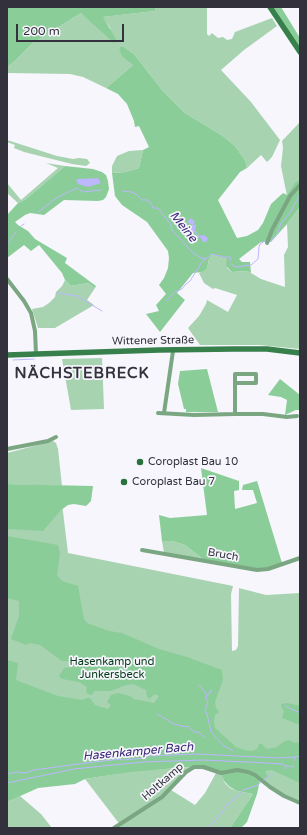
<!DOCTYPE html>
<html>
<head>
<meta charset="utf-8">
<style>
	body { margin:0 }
	#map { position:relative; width:307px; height:835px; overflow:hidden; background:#f6f6fc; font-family:"Varela Round",sans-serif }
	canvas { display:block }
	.frame { position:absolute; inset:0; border:8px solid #32313c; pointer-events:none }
	.scale { position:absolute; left:16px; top:24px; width:108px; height:18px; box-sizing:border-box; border:2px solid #32313c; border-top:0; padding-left:5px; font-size:12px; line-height:14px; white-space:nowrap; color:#32313c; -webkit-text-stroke:3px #f6f6fc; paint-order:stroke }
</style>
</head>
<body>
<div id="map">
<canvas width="307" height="835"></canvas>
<div class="frame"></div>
<div class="scale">200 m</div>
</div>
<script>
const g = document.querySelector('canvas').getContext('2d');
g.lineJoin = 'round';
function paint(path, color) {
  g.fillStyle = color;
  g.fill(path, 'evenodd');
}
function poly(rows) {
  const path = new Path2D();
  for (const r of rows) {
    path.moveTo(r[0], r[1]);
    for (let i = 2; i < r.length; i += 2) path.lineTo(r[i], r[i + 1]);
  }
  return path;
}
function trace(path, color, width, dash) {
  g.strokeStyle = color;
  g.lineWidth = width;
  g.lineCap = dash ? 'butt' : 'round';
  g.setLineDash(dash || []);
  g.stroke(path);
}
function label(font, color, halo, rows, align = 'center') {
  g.font = font + ' "Varela Round",sans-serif';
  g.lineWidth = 3.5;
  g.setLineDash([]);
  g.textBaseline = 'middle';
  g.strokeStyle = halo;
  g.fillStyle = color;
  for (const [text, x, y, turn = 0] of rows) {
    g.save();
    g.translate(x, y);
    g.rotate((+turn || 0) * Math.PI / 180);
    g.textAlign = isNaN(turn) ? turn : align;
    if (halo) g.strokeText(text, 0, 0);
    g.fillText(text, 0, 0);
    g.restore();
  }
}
paint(poly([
	[155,7,207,7,207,34,209,36,212,33,218,38,223,37,227,40,232,39,235,32,272,18,277,26,244,50,221,70,251,102,280,140,272,157,267,162,261,155,247,168,245,160,235,146,223,136,185,113,162,90,134,54,121,45,119,49,133,65,106,88,83,77,70,74,7,73,7,67,15,61,33,43,81,13,111,29,102,17,155,11],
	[300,122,300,180,295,182,287,196,281,166,283,148,282,141],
	[7,140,57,156,73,159,79,158,87,159,90,163,86,166,72,164,24,152,14,148,15,145,7,142],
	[143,150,139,168,126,172,112,173,112,166,117,156,129,151],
	[46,163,65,166,26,199,18,203,7,193,7,183,21,200,58,168],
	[300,207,300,349,259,345,200,345,188,328,199,316,206,304,207,300,228,312,237,295,215,288,213,289,204,283,199,273,207,269,209,259,212,255,227,259,227,268,232,272,247,271,251,273,261,279,285,287,284,255,288,247,287,224],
	[65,280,71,286,88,283,95,288,87,300,94,305,55,328,38,328,32,309,43,307,49,303,55,297,56,292,62,286],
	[102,358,104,409,71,410,62,359],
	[53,441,56,443,58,449,62,486,7,484,7,453],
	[7,487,60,487,68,553,233,586,231,594,232,651,236,650,238,646,239,588,266,595,300,593,300,803,291,799,267,783,206,766,135,771,188,767,195,769,187,772,171,790,195,805,205,793,216,773,223,775,224,782,230,788,237,791,253,794,230,828,117,828,121,826,85,779,122,773,51,783,7,798],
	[162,541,172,541,185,545,204,560,164,553],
	[20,796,41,814,52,828,7,828,7,802]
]), '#a8d3b0');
paint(poly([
	[7,7,155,7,155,11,103,17,117,41,114,43,81,13,33,43,15,61,7,67],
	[273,7,281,7,300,38,300,47,299,47],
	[121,45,134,54,162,90,185,113,223,136,235,146,245,160,247,168,240,172,218,200,237,238,247,236,258,230,263,223,271,204,283,193,287,195,295,182,300,180,300,207,287,224,271,242,261,242,239,259,242,262,250,262,251,273,247,271,232,272,226,266,227,259,212,255,209,259,207,269,202,272,193,273,177,293,185,300,160,332,146,314,159,311,156,305,166,294,159,285,164,278,168,268,169,258,168,251,147,222,122,205,115,196,112,173,126,172,139,168,143,150,149,147,139,126,135,127,134,121,127,104,118,94,106,88,133,65,122,56,119,49],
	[65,166,93,169,102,172,106,175,108,181,109,189,106,197,103,200,98,201,64,200,44,215,30,213,25,215,15,222,18,225,28,231,35,239,67,258,65,263,96,286,95,288,88,283,71,286,65,280,62,273,39,245,31,251,24,245,7,258,7,215,18,203,26,199],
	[207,369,218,412,186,412,186,409,184,409,178,384,180,371],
	[280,379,300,395,300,410,296,410,285,415,287,400,281,397,268,395],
	[201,468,239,481,239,490,234,491,235,509,257,503,253,490,242,490,243,485,257,481,282,563,266,569,258,569,204,560,185,545,172,541,162,541,159,515,170,518,207,515],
	[7,484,46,485,93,486,91,501,86,506,74,504,68,505,61,510,43,531,7,529],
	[7,536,58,545,60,553,57,575,62,581,78,586,84,619,87,623,109,631,122,633,159,649,187,657,222,670,223,680,215,702,216,708,219,712,215,715,214,722,215,728,236,747,245,750,251,751,257,749,259,744,262,744,267,749,277,747,283,742,288,740,296,743,300,742,300,783,272,770,265,771,268,777,260,780,257,794,247,822,241,828,230,828,253,794,237,791,230,787,224,781,222,775,202,769,195,769,188,767,130,772,85,779,75,784,38,788,7,802,7,660,18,663,16,680,58,696,83,700,86,698,90,698,95,705,108,709,111,705,107,702,111,695,118,693,130,696,134,699,154,703,159,696,155,694,149,699,147,696,146,690,133,684,126,685,111,691,94,691,92,695,88,694,86,692,87,687,79,682,62,679,59,676,64,668,73,667,73,662,62,661,40,645,30,643,26,645,11,639,19,616,19,601,7,598],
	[288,703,300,706,300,725,282,718,284,711,281,707,281,704]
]), '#8bcd99');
paint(poly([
	[98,178,101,183,88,187,78,184,76,180,78,179],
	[191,218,195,222,193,225,196,225,195,230,199,236,204,235,208,238,206,242,203,242,200,237,198,238,196,233,192,231,191,227,192,225,187,222]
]), '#bdb7fe');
trace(poly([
	[123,191,131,192,136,194,142,200,147,200,151,203,153,208,158,208,171,225,172,230,193,253,203,259,207,258,211,254,225,257,230,257,231,259,230,261],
	[38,212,58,197,77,188,83,192,101,190],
	[21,226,24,224],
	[270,242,277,234,281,223,290,213,300,194],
	[7,245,16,232],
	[231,264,236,267,251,265,258,259,259,247,260,244,265,241],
	[57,293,77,296,102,311],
	[166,301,175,292,182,289,185,285,190,281,202,262,207,258],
	[13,360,34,359],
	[199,685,207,695,206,699,208,702,205,710,207,714,211,732,225,747,227,747,233,751],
	[207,695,210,693,211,690],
	[285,706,300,713],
	[157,714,174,724,186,727,188,726,194,732,199,732,205,738],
	[294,761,295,757,300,756],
	[284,769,286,766,293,767,294,765],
	[7,774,17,772,25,773,34,770,78,764,120,759,122,760,145,758,148,756,197,754,279,758,295,757],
	[264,780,272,774],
	[7,783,74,769,143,762,203,760,268,763,282,764,286,766],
	[208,828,210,825,216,820,217,817,222,813,226,805,230,803,231,801,238,796,243,790,258,785,261,782]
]), '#bdb7fe', 1);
trace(poly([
	[267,243,272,230,290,196,300,185],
	[7,279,24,301,31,313,35,331,36,354],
	[158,413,194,415,235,414,263,414,287,417,297,416],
	[164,413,173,351],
	[235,414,235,374,256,374,256,383,235,383],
	[7,449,48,441,56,437],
	[142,550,257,570,268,569,300,558],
	[114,828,162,797,186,772,194,767,204,767,221,773,237,770,248,772,255,775,270,787,284,796,300,803]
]), '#7aa782', 4);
trace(poly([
	[270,7,300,52],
	[7,355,159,350,234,349,267,349,300,353]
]), '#377f4b', 5.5);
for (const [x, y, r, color] of [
	[140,462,4,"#28703d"],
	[124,482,4,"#28703d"]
]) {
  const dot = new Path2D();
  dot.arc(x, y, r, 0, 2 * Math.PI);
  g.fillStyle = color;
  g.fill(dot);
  trace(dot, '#f6f6fc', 1.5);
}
label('11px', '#32313c', '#f6f6fc', [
	["Wittener Straße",153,341,-1],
	["Bruch",223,555,10],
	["Holtkamp",163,782,-41]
]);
label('11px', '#32313c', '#f6f6fc', [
	["Coroplast Bau 10",148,462],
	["Coroplast Bau 7",132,482]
], 'left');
label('11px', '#023716', '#f6f6fc', [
	["Hasenkamp und",112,662],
	["Junkersbeck",112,675]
]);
label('italic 12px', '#382576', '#f6f6fc', [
	["Meine",183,227,51],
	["Hasenkamper Bach",138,752,-5]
]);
g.letterSpacing = '1px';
label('bold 15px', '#32313c', '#f6f6fc', [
	["NÄCHSTEBRECK",82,374]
]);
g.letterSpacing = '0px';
</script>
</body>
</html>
